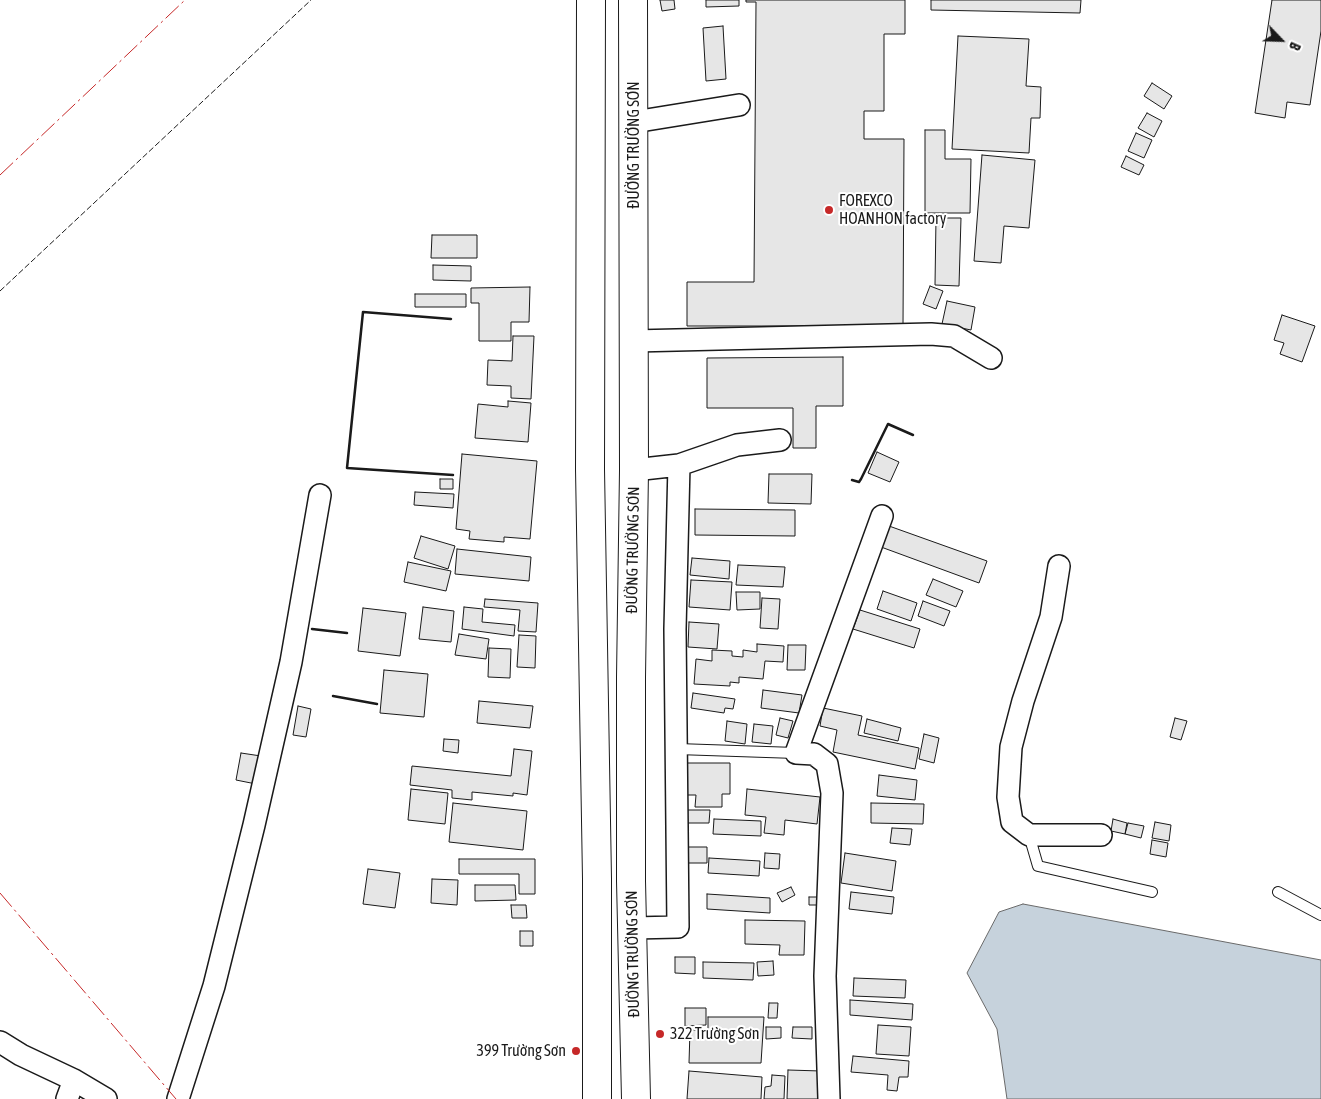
<!DOCTYPE html>
<html>
<head>
<meta charset="utf-8">
<style>
	body { margin:0 }
	#map { position:relative; width:1321px; height:1099px; overflow:hidden; background:#fff; font-family:"Asap Condensed",sans-serif }
	canvas { display:block }
	.north { position:absolute; left:1256px; top:15px; width:50px; height:50px; -webkit-text-stroke:4px #fff; paint-order:stroke; rotate:114deg; font-size:14px; font-weight:700; line-height:20px; text-align:center; color:#1a1a1a }
	.north::after { content:''; display:block; margin:auto; width:18px; height:22px; background:#1a1a1a; clip-path:polygon(50% 0,100% 100%,50% 72%,0 100%) }
</style>
</head>
<body>
<div id="map">
<canvas width="1321" height="1099"></canvas>
<div class="north">B</div>
</div>
<script>
const g = document.querySelector('canvas').getContext('2d');
g.lineJoin = 'round';
function paint(path, color) {
  g.fillStyle = color;
  g.fill(path, 'evenodd');
}
function poly(rows) {
  const path = new Path2D();
  for (const r of rows) {
    path.moveTo(r[0], r[1]);
    for (let i = 2; i < r.length; i += 2) path.lineTo(r[i], r[i + 1]);
  }
  return path;
}
function trace(path, color, width, dash) {
  g.strokeStyle = color;
  g.lineWidth = width;
  g.lineCap = dash ? 'butt' : 'round';
  g.setLineDash(dash || []);
  g.stroke(path);
}
function label(font, color, halo, rows, align = 'center') {
  g.font = font + ' "Asap Condensed",sans-serif';
  g.lineWidth = 4;
  g.setLineDash([]);
  g.textBaseline = 'middle';
  g.strokeStyle = halo;
  g.fillStyle = color;
  for (const [text, x, y, turn = 0] of rows) {
    g.save();
    g.translate(x, y);
    g.rotate((+turn || 0) * Math.PI / 180);
    g.textAlign = isNaN(turn) ? turn : align;
    if (halo) g.strokeText(text, 0, 0);
    g.fillText(text, 0, 0);
    g.restore();
  }
}
const water = poly([
	[1023,904,1321,960,1321,1099,1007,1099,997,1029,967,973,999,912,1023,904]
]);
paint(water, '#c6d2dc');
trace(water, '#6a6a6a', 1);
const building = poly([
	[660,0,674,0,675,9,662,11,660,0],
	[706,0,739,0,739,6,706,7,706,0],
	[746,0,905,0,905,34,884,34,884,111,864,111,864,139,904,139,903,326,687,326,687,282,754,282,756,2,746,2,746,0],
	[931,0,1081,0,1080,13,931,10,931,0],
	[1272,0,1321,0,1321,31,1310,105,1287,102,1285,118,1255,113,1272,0],
	[723,26,726,79,706,81,703,28,723,26],
	[958,36,1029,39,1026,86,1041,87,1040,118,1031,118,1029,153,952,149,958,36],
	[1152,83,1172,96,1164,109,1144,96,1152,83],
	[1147,113,1162,121,1154,137,1138,128,1147,113],
	[925,130,945,130,945,159,971,159,970,213,925,213,925,130],
	[1136,133,1152,140,1144,158,1128,151,1136,133],
	[982,155,1035,160,1029,228,1004,226,1001,263,974,261,982,155],
	[1126,156,1144,165,1139,175,1121,167,1126,156],
	[936,218,961,218,959,286,935,285,936,218],
	[432,235,477,235,477,258,431,258,432,235],
	[433,265,471,266,471,281,433,280,433,265],
	[930,286,943,291,936,309,923,304,930,286],
	[530,287,529,322,511,322,511,341,479,341,479,303,471,303,471,288,530,287],
	[415,294,466,294,466,307,415,307,415,294],
	[947,301,975,307,971,330,942,324,947,301],
	[1282,315,1315,326,1302,362,1280,354,1284,343,1274,340,1282,315],
	[513,336,534,336,531,399,511,398,511,386,487,385,488,360,512,361,513,336],
	[843,357,843,406,816,406,816,448,793,448,793,408,707,408,707,358,843,357],
	[508,401,531,403,528,442,475,438,478,404,508,407,508,401],
	[877,452,899,462,890,482,868,473,877,452],
	[462,454,537,461,530,539,504,537,504,542,469,539,470,531,456,529,462,454],
	[769,474,812,474,811,504,768,503,769,474],
	[440,479,453,479,453,489,440,489,440,479],
	[415,492,454,494,453,508,414,505,415,492],
	[695,509,795,510,795,536,695,535,695,509],
	[889,526,987,561,979,583,881,547,889,526],
	[421,536,455,546,448,569,414,558,421,536],
	[457,549,531,557,529,581,455,574,457,549],
	[692,558,730,561,729,579,690,575,692,558],
	[408,562,451,571,446,591,404,582,408,562],
	[738,565,785,567,783,587,736,585,738,565],
	[933,579,963,591,956,607,926,595,933,579],
	[691,580,732,582,730,610,689,607,691,580],
	[883,591,917,603,911,621,877,609,883,591],
	[736,592,760,592,760,609,737,610,736,592],
	[762,598,780,599,778,629,760,628,762,598],
	[485,599,538,603,536,632,518,631,520,610,484,607,485,599],
	[923,601,950,611,944,626,918,616,923,601],
	[423,607,454,611,451,642,419,639,423,607],
	[464,607,483,609,482,622,515,625,514,636,462,629,464,607],
	[363,608,406,613,400,656,358,651,363,608],
	[860,610,920,629,914,648,853,629,860,610],
	[689,622,719,624,717,649,688,647,689,622],
	[459,634,489,639,486,659,455,655,459,634],
	[519,635,536,636,535,668,517,667,519,635],
	[757,644,784,646,783,662,765,661,763,679,739,677,739,683,730,682,730,686,694,684,696,659,712,661,712,650,732,651,732,656,743,657,743,650,757,652,757,644],
	[788,645,806,645,805,670,787,670,788,645],
	[489,648,511,649,510,678,488,677,489,648],
	[384,670,428,674,424,717,380,713,384,670],
	[763,690,802,695,799,713,761,708,763,690],
	[693,693,735,699,733,709,725,708,724,713,691,708,693,693],
	[479,701,533,706,530,728,477,723,479,701],
	[298,706,311,709,306,737,293,735,298,706],
	[823,708,862,716,858,735,919,748,915,769,833,752,837,730,820,726,823,708],
	[780,718,793,721,788,738,776,735,780,718],
	[1175,718,1187,721,1181,740,1170,737,1175,718],
	[867,719,901,728,898,741,864,733,867,719],
	[727,721,747,724,745,744,725,741,727,721],
	[754,724,773,726,771,744,752,742,754,724],
	[924,734,939,738,934,763,919,759,924,734],
	[444,739,459,740,458,753,443,751,444,739],
	[514,749,532,751,527,795,513,793,513,796,472,792,472,800,452,798,452,790,410,785,412,766,511,776,514,749],
	[241,753,261,756,256,784,236,780,241,753],
	[687,763,730,763,730,794,722,794,722,807,695,807,696,795,687,795,687,763],
	[879,775,917,780,915,800,877,796,879,775],
	[411,789,448,793,445,824,408,820,411,789],
	[747,789,820,797,817,824,785,820,784,835,764,833,766,817,745,815,747,789],
	[453,803,527,811,523,850,449,842,453,803],
	[871,803,924,804,923,824,871,823,871,803],
	[684,810,710,810,709,823,684,823,684,810],
	[714,819,761,821,761,836,713,834,714,819],
	[1113,819,1127,823,1125,834,1111,831,1113,819],
	[1155,822,1171,825,1169,841,1152,838,1155,822],
	[1128,823,1144,826,1141,838,1125,834,1128,823],
	[892,828,912,829,910,845,890,843,892,828],
	[1152,840,1168,843,1166,857,1150,854,1152,840],
	[687,847,707,847,707,863,687,863,687,847],
	[765,853,780,854,779,869,764,868,765,853],
	[845,853,896,861,892,891,841,883,845,853],
	[709,858,760,861,759,876,708,873,709,858],
	[459,859,535,859,535,894,519,894,519,874,459,874,459,859],
	[368,869,400,873,395,908,363,904,368,869],
	[432,879,458,880,457,905,431,903,432,879],
	[475,885,515,885,516,900,475,901,475,885],
	[791,887,795,895,782,902,777,893,791,887],
	[851,892,894,897,892,914,849,909,851,892],
	[707,894,770,898,770,913,707,909,707,894],
	[809,897,821,897,821,905,809,905,809,897],
	[511,905,526,905,527,918,512,918,511,905],
	[745,920,805,921,804,955,779,955,780,945,745,944,745,920],
	[520,931,533,931,533,946,520,946,520,931],
	[675,957,695,957,695,974,675,973,675,957],
	[773,961,774,975,758,976,757,962,773,961],
	[703,962,754,963,753,980,703,978,703,962],
	[854,978,906,980,905,998,853,996,854,978],
	[850,1000,913,1004,912,1020,850,1015,850,1000],
	[769,1003,778,1003,777,1018,768,1018,769,1003],
	[685,1008,706,1008,706,1025,685,1026,685,1008],
	[708,1017,764,1017,761,1063,689,1063,690,1030,708,1030,708,1017],
	[878,1025,911,1027,909,1056,876,1054,878,1025],
	[766,1027,781,1027,781,1038,766,1039,766,1027],
	[793,1027,812,1027,812,1039,792,1038,793,1027],
	[853,1056,909,1061,908,1077,899,1077,897,1091,887,1090,888,1075,851,1072,853,1056],
	[788,1070,821,1071,820,1099,787,1099,788,1070],
	[689,1071,762,1077,761,1099,687,1099,689,1071],
	[772,1075,785,1076,784,1099,764,1099,765,1087,771,1086,772,1075]
]);
paint(building, '#e6e6e6');
trace(building, '#1a1a1a', 1);
const service = poly([
	[677,749,796,753],
	[1029,835,1038,866,1152,892],
	[1278,892,1321,915]
]);
const minor = poly([
	[634,122,739,105],
	[634,341,931,334,954,336,991,358],
	[679,465,737,445,780,440],
	[1059,566,1051,617,1023,701,1011,747,1008,797,1012,822,1029,835,1101,835],
	[633,928,678,927,675,629,679,465,634,470],
	[0,1042,21,1055,74,1080,106,1099],
	[67,1099,74,1080],
	[178,1099,214,986,254,825,291,662,320,495],
	[829,1099,825,976,832,793,827,764,814,754,796,753,882,516]
]);
const trunk = poly([
	[591,0,590,469,597,879,597,1099],
	[633,0,634,470,631,677,631,881,636,1099]
]);
trace(service, '#1a1a1a', 12);
trace(minor, '#1a1a1a', 24);
trace(trunk, '#1a1a1a', 30);
trace(service, '#fff', 10);
trace(minor, '#fff', 21);
trace(trunk, '#fff', 28);
trace(poly([
	[0,291,311,0]
]), '#1a1a1a', 1, [6, 2.5]);
trace(poly([
	[451,319,363,312,347,468,453,475],
	[852,480,859,482,861,479,888,424,913,435],
	[312,629,347,633],
	[333,696,377,704]
]), '#1a1a1a', 2.5);
trace(poly([
	[0,175,185,0],
	[0,893,176,1099]
]), '#c62828', 1, [18, 4, 2.5, 4]);
for (const [x, y, r, color] of [
	[829,210,5,"#c62828"],
	[660,1034,5,"#c62828"],
	[576,1051,5,"#c62828"]
]) {
  const dot = new Path2D();
  dot.arc(x, y, r, 0, 2 * Math.PI);
  g.fillStyle = color;
  g.fill(dot);
  trace(dot, '#fff', 2);
}
label('16px', '#1a1a1a', '#fff', [
	["ĐƯỜNG TRƯỜNG SƠN",634,145,-90],
	["ĐƯỜNG TRƯỜNG SƠN",633,550,-89],
	["ĐƯỜNG TRƯỜNG SƠN",633,954,-91]
]);
label('16px', '#1a1a1a', '#fff', [
	["FOREXCO",839,201],
	["HOANHON factory",839,219],
	["322 Trường Sơn",670,1034],
	["399 Trường Sơn",566,1051,"right"]
], 'left');
</script>
</body>
</html>
